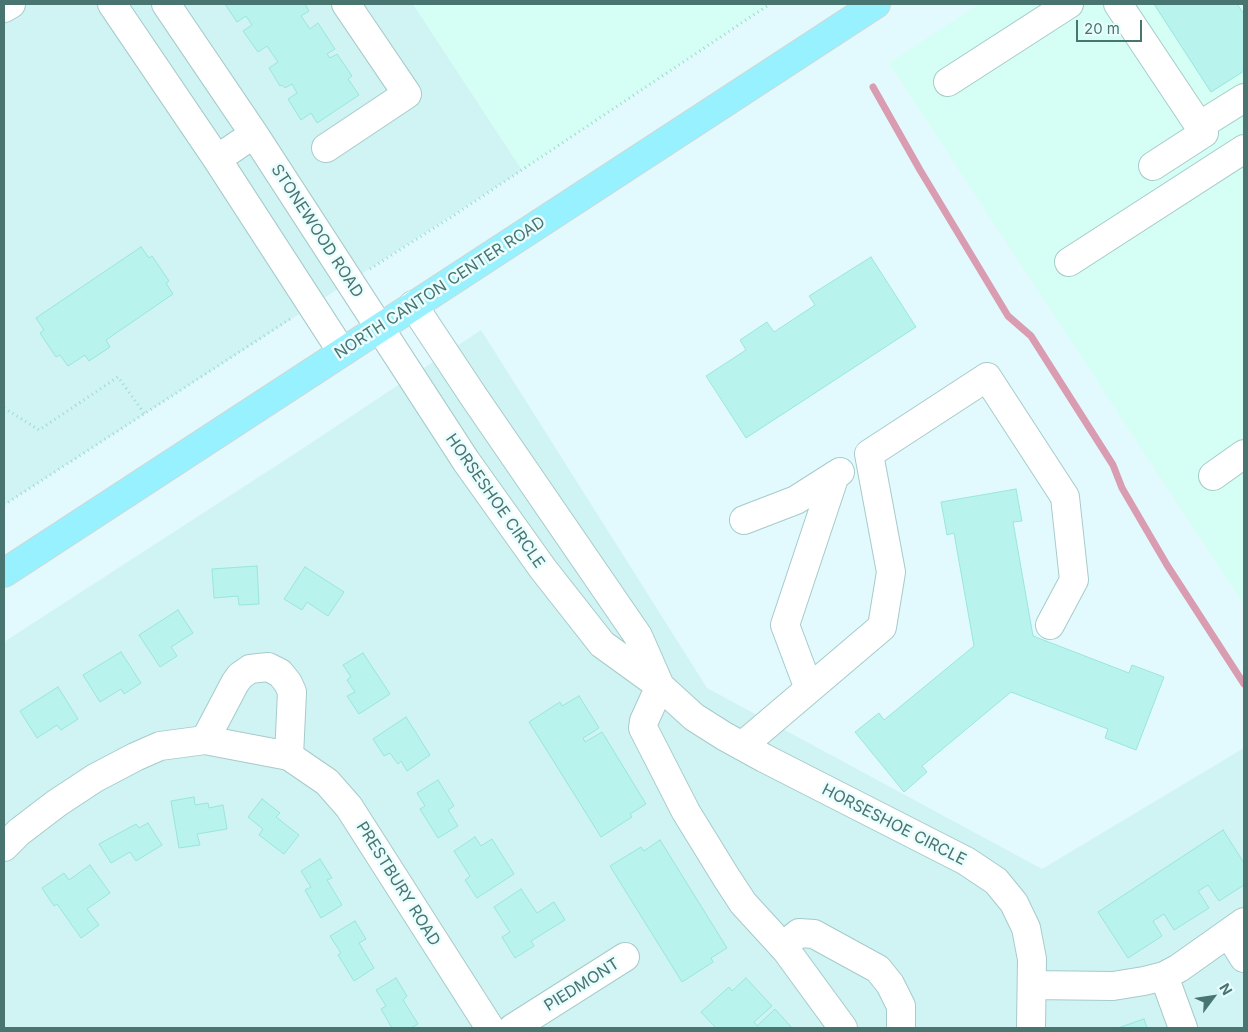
<!DOCTYPE html>
<html>
<head>
<meta charset="utf-8">
<style>
	body { margin:0 }
	#map { position:relative; width:1248px; height:1032px; overflow:hidden; background:#e2fafd; font-family:Inter,sans-serif }
	canvas { display:block }
	.frame { position:absolute; inset:0; border:5px solid #48756f; pointer-events:none }
	.north { position:absolute; left:1188px; top:972px; width:50px; height:50px; -webkit-text-stroke:4px #e9fdff; paint-order:stroke; rotate:59deg; font-size:14px; font-weight:700; line-height:20px; text-align:center; color:#48756f }
	.north::after { content:''; display:block; margin:auto; width:18px; height:22px; background:#48756f; clip-path:polygon(50% 0,100% 100%,50% 72%,0 100%) }
	.scale { position:absolute; left:1076px; top:20px; width:66px; height:22px; box-sizing:border-box; border:2px solid #48756f; border-top:0; padding-left:6px; font-size:15px; line-height:18px; white-space:nowrap; color:#48756f; -webkit-text-stroke:4px #e9fdff; paint-order:stroke }
</style>
</head>
<body>
<div id="map">
<canvas width="1248" height="1032"></canvas>
<div class="frame"></div>
<div class="north">N</div>
<div class="scale">20 m</div>
</div>
<script>
const g = document.querySelector('canvas').getContext('2d');
g.lineJoin = 'round';
function paint(path, color) {
  g.fillStyle = color;
  g.fill(path, 'evenodd');
}
function poly(rows) {
  const path = new Path2D();
  for (const r of rows) {
    path.moveTo(r[0], r[1]);
    for (let i = 2; i < r.length; i += 2) path.lineTo(r[i], r[i + 1]);
  }
  return path;
}
function trace(path, color, width, dash) {
  g.strokeStyle = color;
  g.lineWidth = width;
  g.lineCap = dash ? 'butt' : 'round';
  g.setLineDash(dash || []);
  g.stroke(path);
}
function label(font, color, halo, rows, align = 'center') {
  g.font = font + ' Inter,sans-serif';
  g.lineWidth = 5;
  g.setLineDash([]);
  g.textBaseline = 'middle';
  g.strokeStyle = halo;
  g.fillStyle = color;
  for (const [text, x, y, turn = 0] of rows) {
    g.save();
    g.translate(x, y);
    g.rotate((+turn || 0) * Math.PI / 180);
    g.textAlign = isNaN(turn) ? turn : align;
    if (halo) g.strokeText(text, 0, 0);
    g.fillText(text, 0, 0);
    g.restore();
  }
}
paint(poly([
	[4,4,413,4,522,170,4,505],
	[481,330,707,688,1042,869,1244,748,1244,1028,4,1028,4,642,302,449]
]), '#d0f3f4');
paint(poly([
	[413,4,770,4,522,170],
	[979,4,1244,4,1244,605,889,63]
]), '#d5fef5');
trace(poly([
	[873,87,920,170,1008,316,1031,336,1113,465,1122,488,1167,565,1244,684]
]), '#d99cb1', 7);
const building = poly([
	[225,4,305,4,309,11,301,16,310,29,318,23,335,49,327,54,330,58,337,54,352,76,348,79,359,95,317,123,311,113,301,120,288,99,297,93,292,84,285,88,282,85,280,86,269,68,278,62,267,46,258,52,243,31,252,25,246,16,237,22,225,4],
	[1154,4,1237,4,1244,14,1244,71,1211,92,1154,4],
	[141,247,149,258,152,256,169,281,166,283,173,294,106,340,110,347,89,361,85,355,68,366,60,355,56,357,40,333,44,330,36,318,141,247],
	[871,257,916,327,746,438,706,376,746,350,740,340,767,322,774,332,815,305,809,296,871,257],
	[1016,489,1022,521,1013,522,1033,636,1129,673,1132,665,1164,677,1136,750,1105,738,1108,729,1011,692,922,766,927,772,904,792,855,732,879,713,884,720,974,646,954,533,947,535,941,502,1016,489],
	[257,566,259,604,239,605,238,596,214,598,212,569,257,566],
	[305,567,344,592,328,616,307,602,302,610,284,599,305,567],
	[178,610,193,633,171,647,177,656,160,667,139,635,178,610],
	[121,652,141,683,124,694,121,689,100,702,83,675,121,652],
	[363,653,390,694,359,714,347,696,355,692,347,680,351,677,343,665,363,653],
	[58,687,78,719,61,730,57,725,37,738,20,711,58,687],
	[579,696,599,728,583,738,585,742,602,732,646,804,630,814,632,817,601,837,529,722,560,702,562,706,579,696],
	[406,717,430,755,407,771,401,761,398,764,390,753,384,756,373,739,406,717],
	[438,780,454,806,448,810,458,826,438,838,420,809,425,806,417,793,438,780],
	[194,797,195,805,208,803,209,808,223,805,227,829,197,834,200,845,179,848,171,801,194,797],
	[262,799,280,813,276,817,299,835,284,854,259,835,263,829,248,817,262,799],
	[148,823,162,845,136,861,130,852,111,863,99,844,136,824,139,828,148,823],
	[1223,830,1244,863,1244,885,1219,901,1208,885,1198,891,1209,908,1174,930,1164,914,1153,921,1162,936,1128,958,1098,912,1223,830],
	[475,837,481,846,492,839,514,874,477,898,465,880,470,876,454,851,475,837],
	[660,840,727,948,711,958,713,962,682,982,610,866,641,847,644,851,660,840],
	[320,859,332,878,327,880,342,905,321,918,305,890,311,887,301,871,320,859],
	[90,865,110,893,87,909,99,925,81,938,57,904,54,906,42,888,64,873,69,880,90,865],
	[521,889,537,913,554,902,565,920,531,941,534,946,515,958,502,937,510,932,494,907,521,889],
	[355,921,366,939,359,943,374,968,354,981,338,955,341,953,330,936,355,921],
	[396,978,407,996,403,1000,418,1024,411,1028,392,1028,381,1009,386,1006,376,990,396,978],
	[746,978,772,1006,754,1022,757,1026,775,1009,792,1028,716,1028,701,1012,729,987,732,991,746,978],
	[1144,1019,1147,1028,1118,1028,1144,1019]
]);
paint(building, '#b9f3ed');
trace(building, '#99e6dd', 1);
const minor = poly([
	[112,4,217,159,342,352],
	[166,4,254,134,466,461,543,569,602,644,660,686,694,717,724,736,764,758,966,861,996,881,1014,903,1026,928,1032,959,1031,1028],
	[1118,4,1204,133,1153,166],
	[4,8,11,4],
	[948,82,1069,4],
	[1199,126,1244,98],
	[326,148,407,94,346,4],
	[217,159,254,134],
	[1069,262,1244,149],
	[413,305,474,397,638,636,660,686,644,721,643,728,686,812,726,877,743,903,786,950,843,1028],
	[1213,476,1244,454],
	[744,520,796,500,840,472],
	[809,689,785,625,835,475],
	[205,740,235,683,240,676,250,669,268,667,280,673,288,683,292,692,289,756],
	[742,746,882,627,891,572,869,454,987,377,1065,497,1074,580,1050,625],
	[4,847,19,832,57,803,95,778,135,757,160,746,205,740,289,756,327,782,349,807,490,1028],
	[1229,934,1244,958],
	[783,946,799,933,814,934,878,969,890,984,901,1006,901,1028],
	[1164,976,1183,1028],
	[1032,985,1113,986,1144,981,1164,976,1179,968,1244,922],
	[513,1028,625,957]
]);
const major = poly([
	[4,573,876,4]
]);
trace(minor, '#a6cbca', 30);
trace(major, '#ccd8d7', 30);
trace(poly([
	[370,269,453,216,770,4],
	[4,408,39,430,118,377,144,413],
	[4,505,290,319]
]), '#9cd8d1', 3, [1, 4]);
trace(minor, '#fff', 28);
trace(major, '#98f1fe', 28);
label('16px', '#48756f', '#e9fdff', [
	["STONEWOOD ROAD",317,231,57],
	["NORTH CANTON CENTER ROAD",440,288,-33],
	["HORSESHOE CIRCLE",495,501,55],
	["HORSESHOE CIRCLE",894,825,27],
	["PRESTBURY ROAD",398,884,58],
	["PIEDMONT",582,985,-32]
]);
</script>
</body>
</html>
